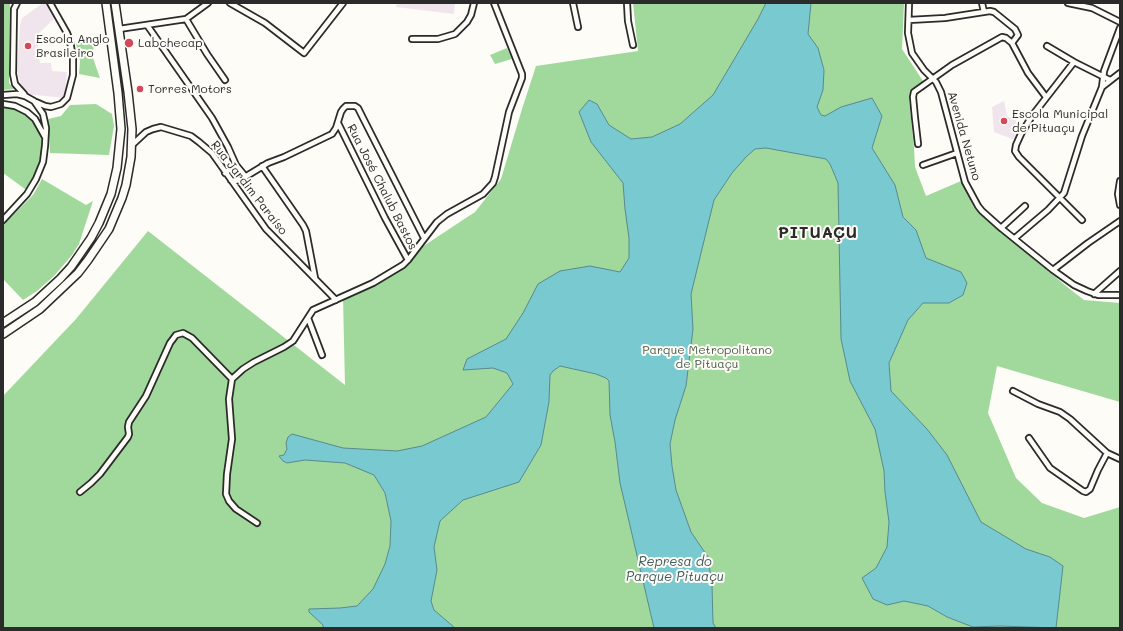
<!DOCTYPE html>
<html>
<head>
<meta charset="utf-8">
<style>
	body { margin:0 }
	#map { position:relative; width:1123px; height:631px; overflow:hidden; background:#fdfcf7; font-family:Mali,sans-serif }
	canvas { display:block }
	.frame { position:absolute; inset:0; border:4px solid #2b2b2b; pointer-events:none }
</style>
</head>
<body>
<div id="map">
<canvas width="1123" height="631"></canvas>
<div class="frame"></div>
</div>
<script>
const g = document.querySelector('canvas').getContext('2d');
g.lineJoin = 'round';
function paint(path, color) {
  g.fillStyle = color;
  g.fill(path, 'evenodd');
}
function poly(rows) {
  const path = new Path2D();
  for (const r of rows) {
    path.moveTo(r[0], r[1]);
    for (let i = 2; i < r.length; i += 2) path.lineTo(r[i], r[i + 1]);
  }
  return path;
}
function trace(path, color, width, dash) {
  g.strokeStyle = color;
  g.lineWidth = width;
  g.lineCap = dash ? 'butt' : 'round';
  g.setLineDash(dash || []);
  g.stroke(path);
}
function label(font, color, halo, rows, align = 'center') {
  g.font = font + ' Mali,sans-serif';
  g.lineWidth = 4;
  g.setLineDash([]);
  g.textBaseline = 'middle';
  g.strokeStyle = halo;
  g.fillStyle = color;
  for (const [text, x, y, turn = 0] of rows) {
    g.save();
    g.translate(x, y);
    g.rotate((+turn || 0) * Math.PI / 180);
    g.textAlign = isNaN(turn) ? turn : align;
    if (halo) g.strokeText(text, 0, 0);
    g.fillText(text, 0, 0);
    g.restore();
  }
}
paint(poly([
	[43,3,46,3,54,19,37,35,40,63,51,63,52,71,67,72,65,98,25,94,20,82,17,71,20,25,22,18],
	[397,3,455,3,454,14,396,7],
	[1004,101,1007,116,1024,125,1015,140,994,132,992,107]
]), '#f1e5ed');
paint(poly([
	[3,3,10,3,9,83,14,89,3,90],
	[633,3,904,3,902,49,925,84,913,90,909,98,914,148,915,167,926,196,961,181,974,208,1066,286,1084,300,1120,303,1120,402,997,366,988,413,1016,478,1042,503,1084,518,1120,507,1120,628,3,628,3,396,76,319,148,231,345,385,343,298,384,279,403,267,419,249,475,212,501,179,522,109,536,66,638,51],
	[96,39,92,55,100,78,79,74,80,61,76,44],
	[507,48,512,59,495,64,490,55],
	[96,104,112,114,114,126,109,155,50,153,48,119,61,116,70,105],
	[3,105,22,110,31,118,39,129,42,140,45,159,32,187,25,189,3,173],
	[42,179,86,205,93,201,79,244,72,255,54,276,37,291,23,300,3,279,3,225,33,195]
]), '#a1d99d');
const water = poly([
	[766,3,811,3,808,34,818,48,824,70,823,90,817,107,821,115,825,116,841,107,872,98,882,116,872,148,895,185,903,217,916,230,926,258,961,272,967,283,963,295,949,303,923,303,908,320,889,363,891,391,927,429,947,455,981,522,1026,549,1050,557,1063,566,1056,628,1000,626,973,627,947,617,928,606,904,601,887,605,873,599,862,578,876,568,887,547,889,522,885,492,884,471,875,429,850,381,841,339,838,183,830,164,826,159,766,148,755,149,746,157,732,173,714,200,691,294,693,329,686,386,675,420,670,444,672,466,676,490,691,532,708,557,712,585,713,623,716,628,654,628,620,483,615,442,610,415,609,381,606,378,596,374,560,366,553,371,550,375,549,402,541,445,519,482,463,500,440,521,434,547,437,570,431,601,434,610,455,628,323,628,323,625,309,612,309,609,340,608,357,606,373,589,385,564,390,546,391,521,385,493,374,475,345,463,305,460,287,463,283,461,279,456,284,455,287,449,286,443,288,437,292,434,343,448,397,451,422,446,486,417,513,384,507,373,493,368,463,370,467,359,506,339,523,313,538,284,560,271,590,266,620,272,629,258,629,238,625,209,623,183,591,142,579,112,589,100,597,104,609,125,631,139,652,137,680,124,713,95,758,19,766,3]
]);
paint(water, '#78c9d0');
trace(water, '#598a8e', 1);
const street = poly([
	[17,3,14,9,13,74,15,84,24,94],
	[230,3,265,23,304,53,343,3],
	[573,3,578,27],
	[627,3,628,21,633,45],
	[909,3,908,33,912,53,924,70,936,82,941,92,965,182,978,206,982,211,1001,228,1053,270,1074,285,1087,291,1098,295,1120,295],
	[982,3,984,12],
	[1068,3,1092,8,1120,22],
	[186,19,207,54,225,80],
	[909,20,945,18,990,11,994,12,1015,29,1018,35,1012,43],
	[147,25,212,118,228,147,236,165,245,176],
	[119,29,186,19,208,3],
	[412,39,438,39,455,34,467,22,471,15,474,3],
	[1047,46,1074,62,1110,80],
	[1074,62,1032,116,1021,134,1016,145,1015,151,1019,157,1082,220],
	[1102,87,1120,73],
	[3,95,17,94,25,96,34,101,43,114,46,128,45,146,43,162,36,179,27,194,3,220],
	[36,102,45,106,51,107,61,104,67,98,73,75,73,58,70,41,67,33,50,3],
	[3,104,15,106,27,112,35,119,45,137],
	[338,123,385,218,408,260],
	[918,144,915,118,913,97,914,92,952,65,1002,37,1006,38,1012,43,1028,73,1046,97],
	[132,145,146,132,153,129,161,127,191,136,199,142,212,153,266,229,336,300],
	[923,165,957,153],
	[262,166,303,225,306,231,315,278],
	[225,173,236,165],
	[231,180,234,181,240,180,268,163,284,157,332,134,336,128,341,112,343,109,346,106,355,106,358,108,363,118,424,238],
	[1120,181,1118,194,1120,205],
	[1001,228,1025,206],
	[1015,238,1048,210,1064,193,1082,136,1102,87,1104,71,1120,28],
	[1053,270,1088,243,1120,221],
	[1094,294,1120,271],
	[308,318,322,355],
	[1013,391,1038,404,1060,412,1070,419,1107,453,1120,459],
	[1029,438,1050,468,1083,491,1086,492,1090,489,1098,470,1107,453],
	[80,492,91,483,100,474,128,437,129,434,128,427,129,422,146,396,170,343,176,335,183,333,192,338,232,379],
	[257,523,236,509,229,501,226,494,227,474,232,439,229,399,232,379,243,369,254,362,284,347,293,341,313,310,373,283,403,265,408,260,437,222,447,214,483,194,493,183,495,177,509,112,522,78,522,74,494,3]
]);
const primary = poly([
	[3,323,35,302,60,279,71,267,91,238,99,223,111,194,117,168,121,129,118,93,106,3],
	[3,334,40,309,78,273,88,260,109,229,122,198,126,185,131,157,132,129,128,92,115,3]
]);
trace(street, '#2b2b2b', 8);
trace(primary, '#2b2b2b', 10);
trace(street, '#fdfcf7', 4.5);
trace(primary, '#fdfcf7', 7);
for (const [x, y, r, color] of [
	[129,43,5,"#d1495b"],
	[28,46,4,"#d1495b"],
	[140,89,4,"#d1495b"],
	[1004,121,4,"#d1495b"]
]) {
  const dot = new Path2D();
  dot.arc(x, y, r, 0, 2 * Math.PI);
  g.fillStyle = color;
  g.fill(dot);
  trace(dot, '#fdfcf7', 1.5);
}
label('12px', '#2b2b2b', '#fdfcf7', [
	["Escola Anglo",36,39],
	["Brasileiro",36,53],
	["Labchecap",138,43],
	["Torres Motors",148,89],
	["Escola Municipal",1012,114],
	["de Pituaçu",1012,128]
], 'left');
label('12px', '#2b2b2b', '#fdfcf7', [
	["Avenida Netuno",964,136,74],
	["Rua José Chalub Bastos",382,187,63],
	["Rua Jardim Paraíso",249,188,52]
]);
label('12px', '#4e5f4d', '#fdfcf7', [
	["Parque Metropolitano",707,350],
	["de Pituaçu",707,364]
]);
label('italic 13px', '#425a5d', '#fdfcf7', [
	["Represa do",675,562],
	["Parque Pituaçu",675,577]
]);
g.letterSpacing = '1px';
label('bold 16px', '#2b2b2b', '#fdfcf7', [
	["PITUAÇU",818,233]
]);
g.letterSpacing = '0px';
</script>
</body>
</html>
